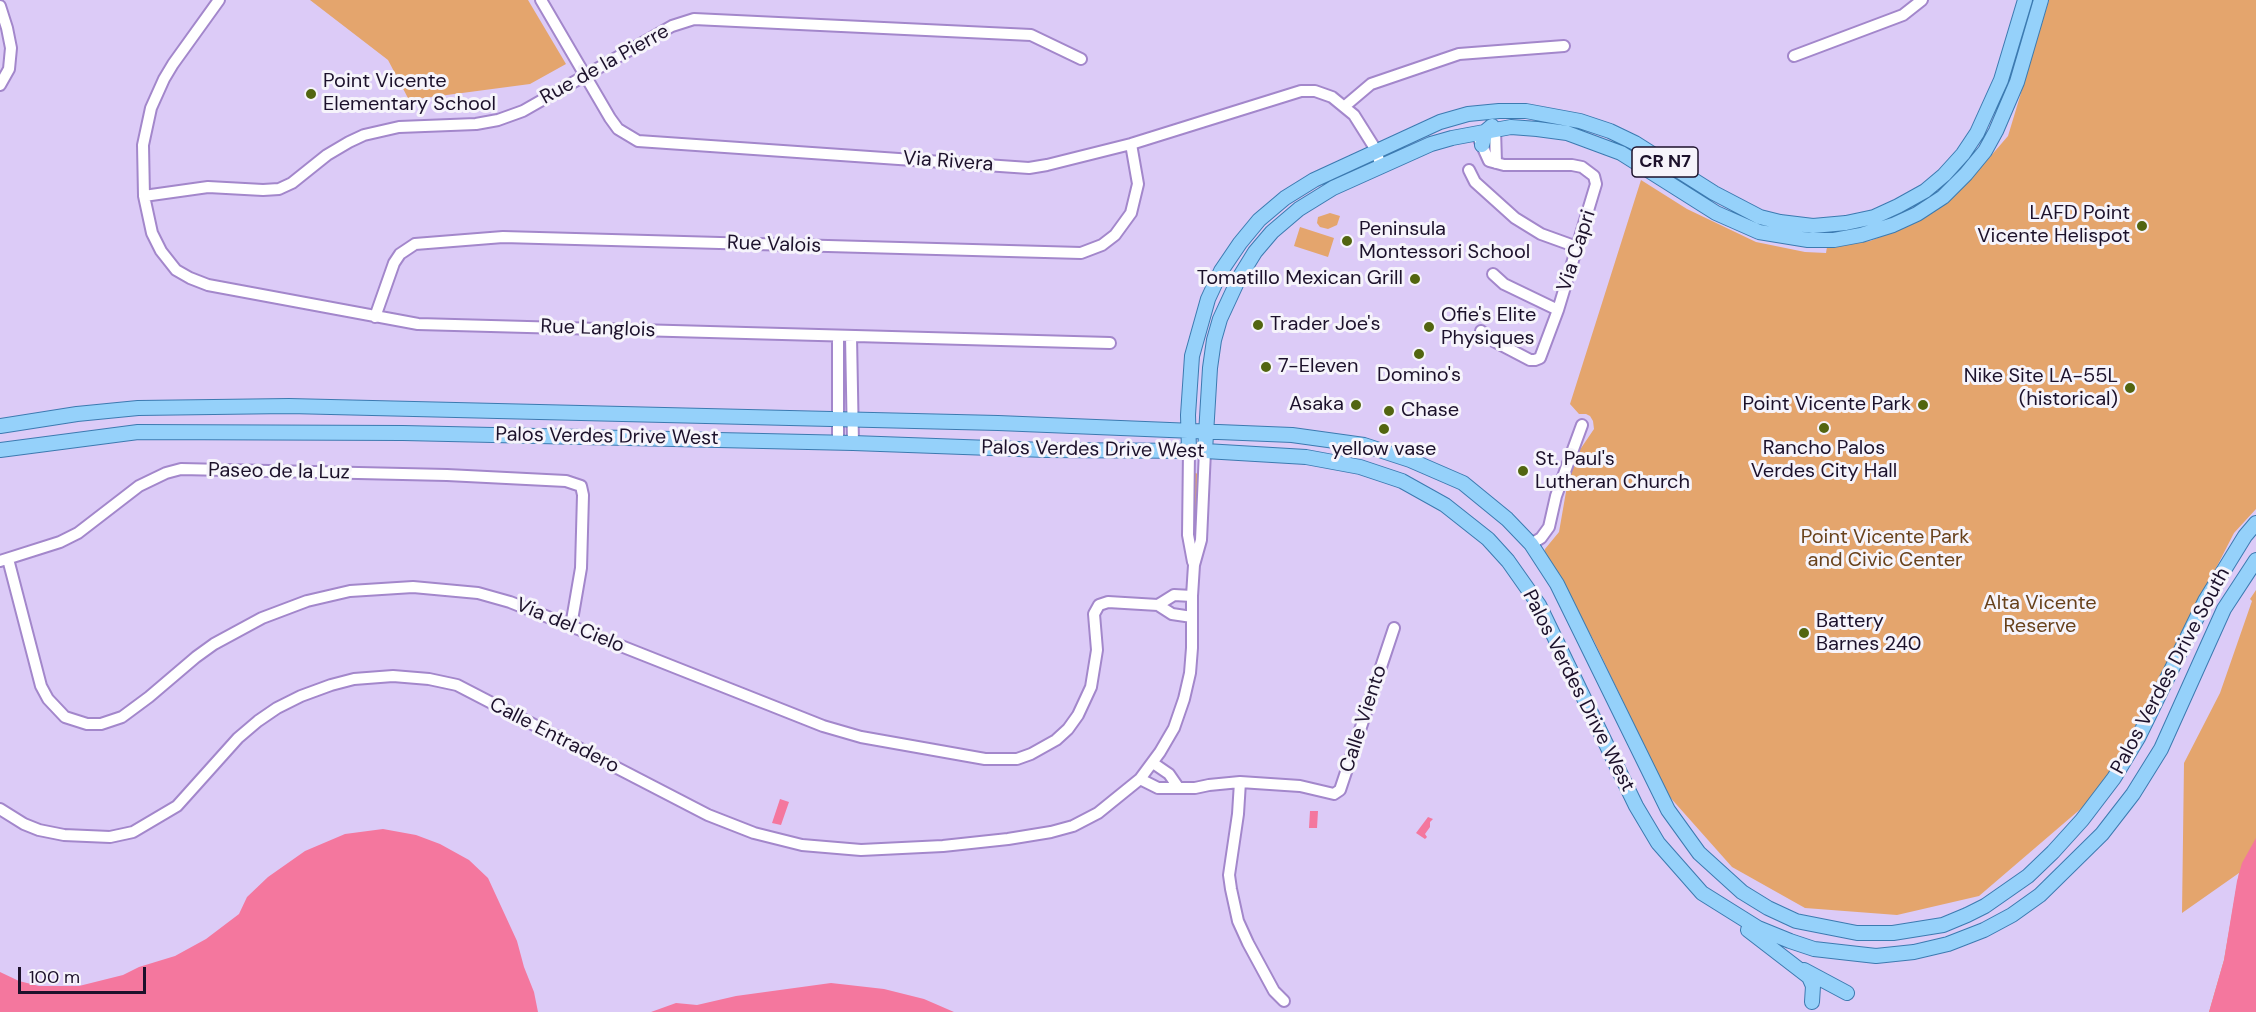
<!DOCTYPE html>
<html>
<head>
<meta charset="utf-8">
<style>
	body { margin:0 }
	#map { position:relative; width:2256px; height:1012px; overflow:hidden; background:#dccbf7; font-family:"DM Sans",sans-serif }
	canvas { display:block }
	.scale { position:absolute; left:18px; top:967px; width:128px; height:27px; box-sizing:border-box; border:3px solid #1c112b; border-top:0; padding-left:8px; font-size:18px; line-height:21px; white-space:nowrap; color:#1c112b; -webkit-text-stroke:4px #f6f4fb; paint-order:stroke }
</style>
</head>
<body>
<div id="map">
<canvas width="2256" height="1012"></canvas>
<div class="scale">100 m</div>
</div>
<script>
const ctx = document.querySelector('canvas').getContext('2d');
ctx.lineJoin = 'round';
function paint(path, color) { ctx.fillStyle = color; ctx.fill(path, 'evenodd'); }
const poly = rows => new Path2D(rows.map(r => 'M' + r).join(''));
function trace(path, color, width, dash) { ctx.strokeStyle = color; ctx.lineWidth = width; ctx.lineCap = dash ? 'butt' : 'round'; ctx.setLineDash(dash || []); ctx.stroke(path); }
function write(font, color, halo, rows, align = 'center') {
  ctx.font = font + ' "DM Sans",sans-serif'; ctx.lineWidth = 6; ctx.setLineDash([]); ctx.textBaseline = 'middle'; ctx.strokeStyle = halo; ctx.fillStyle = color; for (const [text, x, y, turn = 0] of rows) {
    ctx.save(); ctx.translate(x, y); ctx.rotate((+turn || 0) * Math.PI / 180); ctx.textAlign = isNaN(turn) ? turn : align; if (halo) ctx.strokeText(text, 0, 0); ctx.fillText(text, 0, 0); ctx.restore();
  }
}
const green = poly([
	[310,0,528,0,566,64,530,84,409,100,388,60],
	[2049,0,2256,0,2256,509,2234,533,2114,767,2084,806,1979,896,1897,915,1805,908,1732,867,1668,795,1594,641,1544,553,1545,549,1559,532,1567,486,1577,454,1594,429,1593,421,1590,416,1586,414,1579,414,1570,404,1641,180,1687,209,1756,242,1805,252,1826,253,1827,247,1870,241,1905,227,1939,207,1970,180,2008,136],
	[1330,213,1340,216,1337,225,1328,229,1320,227,1317,223,1318,217],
	[1300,227,1334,238,1328,257,1294,246],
	[1193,472,1198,474,1197,526,1195,549,1193,550],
	[2256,590,2256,1012,2209,1012,2224,960,2239,873,2182,913,2184,763,2220,693,2252,601,2250,599]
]);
const water = poly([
	[780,799,789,802,781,825,772,823],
	[1310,811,1318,811,1317,828,1309,828],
	[1428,817,1433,819,1430,822,1430,827,1425,834,1427,837,1425,839,1416,833],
	[383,829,416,835,440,844,469,860,488,878,517,941,524,967,534,992,538,1012,0,1012,0,972,19,981,39,986,79,986,123,975,139,967,175,956,206,939,239,914,247,897,268,877,305,851,345,834],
	[2256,838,2256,1012,2209,1012,2224,960,2237,881,2242,863],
	[831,983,884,989,924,999,954,1012,651,1012,676,1003,697,1005,736,996]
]);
const minor = poly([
	[219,0,173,64,164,79,151,108,143,145,144,196,152,233,161,251,176,270,190,278,208,285,418,324,1110,343],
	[541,0,610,118,618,129,638,141,1029,168,1047,165,1131,144,1301,91,1315,91,1332,97,1354,115,1376,150,1381,167],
	[0,6,7,28,11,48,9,69,0,85],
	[1794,56,1903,15,1922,0],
	[1345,106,1371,84,1459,54,1564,46],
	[1495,129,1496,163],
	[1479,139,1489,161,1504,165,1572,165,1582,167,1594,176,1596,184,1558,310,1540,358,1535,360,1530,360,1488,338,1481,331],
	[1469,170,1475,182,1515,218,1541,234,1577,247],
	[144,196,208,187,263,190,279,189,292,183,327,155,349,142,364,135,399,127,476,124,498,120,523,111,672,26,694,19,1031,35,1081,59],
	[1493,274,1504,284,1558,310],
	[375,317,394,263,400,254,415,244,503,237,1081,253,1102,245,1115,235,1131,213,1138,184,1131,144],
	[838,336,838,443],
	[851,336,853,443],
	[1189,451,1188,535,1193,562],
	[1531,544,1541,538,1549,527,1556,496,1582,425],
	[8,559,41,686,48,699,65,717,87,724,101,724,122,717,149,697,196,657,214,644,262,618,307,601,350,591,413,587,478,593,510,602,823,726,861,737,985,759,1017,759,1031,754,1056,740,1068,729,1078,715,1091,687,1097,650,1094,614,1099,605,1108,602,1158,605,1172,614,1192,617],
	[0,561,60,542,78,533,139,486,166,473,181,469,447,475,566,481,581,486,583,495,581,568,571,626],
	[1158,605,1174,595,1192,596],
	[1153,763,1169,774,1178,787],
	[1140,779,1158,788,1195,788,1209,785,1240,782,1300,786,1334,794,1340,790,1394,628],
	[1240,782,1238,814,1229,875,1231,889,1238,921,1248,943,1274,991,1284,1001],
	[0,809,24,824,39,830,64,835,110,837,133,832,177,806,238,738,258,721,277,708,301,696,331,685,354,679,393,676,429,679,457,685,708,815,754,833,802,845,861,850,943,846,1008,839,1051,832,1073,826,1098,813,1140,779,1160,752,1174,728,1184,699,1190,673,1192,648,1192,596,1194,565,1201,540,1205,451]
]);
const major = poly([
	[1482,145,1486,131,1492,126],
	[0,426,77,414,138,408,289,406,998,423,1292,435,1364,445,1410,460,1463,483,1507,519,1531,544,1557,584,1668,810,1699,853,1742,892,1768,908,1796,921,1857,933,1893,933,1943,925,1967,915,1985,906,2028,876,2053,852,2082,820,2114,778,2138,738,2205,601,2245,536,2256,523],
	[0,450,138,432,403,433,853,443,1046,450,1205,451,1306,457,1360,467,1402,481,1445,505,1488,539,1508,561,1539,605,1636,806,1658,843,1702,893,1758,928,1790,941,1814,949,1876,956,1914,952,1948,944,1984,930,2012,915,2040,895,2102,834,2133,794,2161,749,2224,609,2256,560],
	[1189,451,1188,415,1192,356,1208,299,1221,271,1240,243,1259,220,1285,198,1314,180,1440,122,1468,114,1499,111,1526,111,1580,121,1610,131,1635,143,1714,193,1760,217,1780,222,1813,226,1846,223,1874,217,1898,206,1925,191,1944,175,1963,154,1977,133,2001,80,2025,0],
	[1205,451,1210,368,1214,340,1220,319,1239,278,1255,252,1272,232,1299,209,1333,188,1431,144,1452,138,1511,127,1537,129,1567,133,1621,153,1716,213,1759,232,1808,240,1834,240,1861,235,1893,225,1917,214,1943,197,1966,174,1985,151,1996,131,2017,82,2041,0],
	[1748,930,1809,977,1813,986,1812,1002],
	[1804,970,1847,993]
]);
const markers = [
	[311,94,6,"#526510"],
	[2142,226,6,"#526510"],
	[1347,241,6,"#526510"],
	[1415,279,6,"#526510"],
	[1258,325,6,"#526510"],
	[1429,327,6,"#526510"],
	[1419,354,6,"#526510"],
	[1266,367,6,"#526510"],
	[2130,388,6,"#526510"],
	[1356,405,6,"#526510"],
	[1923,405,6,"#526510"],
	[1389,411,6,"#526510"],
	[1824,428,6,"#526510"],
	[1384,429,6,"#526510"],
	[1523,471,6,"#526510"],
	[1804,633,6,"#526510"]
];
const shields = [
	[1665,162,66]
];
const shieldNames = [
	["CR N7",1665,162]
];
const streetNames = [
	["Rue de la Pierre",605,65,-29],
	["Via Rivera",948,162,4],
	["Rue Valois",774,245,2],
	["Via Capri",1577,251,-72],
	["Rue Langlois",598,329,2],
	["Palos Verdes Drive West",607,437,1],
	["Palos Verdes Drive West",1093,450,1],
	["Paseo de la Luz",279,472,1],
	["Via del Cielo",570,626,22],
	["Palos Verdes Drive South",2171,671,-62],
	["Palos Verdes Drive West",1578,691,63],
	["Calle Viento",1364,719,-72],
	["Calle Entradero",554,736,27]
];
const poiNames = [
	["Point Vicente",323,82],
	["Elementary School",323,105],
	["LAFD Point",2130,214,"right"],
	["Vicente Helispot",2130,237,"right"],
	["Peninsula",1359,230],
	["Montessori School",1359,253],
	["Tomatillo Mexican Grill",1403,279,"right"],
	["Ofie's Elite",1441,316],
	["Physiques",1441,339],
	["Trader Joe's",1270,325],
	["7-Eleven",1278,367],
	["Domino's",1419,376,"center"],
	["Nike Site LA-55L",2118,377,"right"],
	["(historical)",2118,400,"right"],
	["Asaka",1344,405,"right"],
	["Point Vicente Park",1911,405,"right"],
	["Chase",1401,411],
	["Rancho Palos",1824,449,"center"],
	["Verdes City Hall",1824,472,"center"],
	["yellow vase",1384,450,"center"],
	["St. Paul's",1535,460],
	["Lutheran Church",1535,483],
	["Battery",1816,622],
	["Barnes 240",1816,645]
];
const parkNames = [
	["Point Vicente Park",1885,538],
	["and Civic Center",1885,561],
	["Alta Vicente",2040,604],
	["Reserve",2040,627]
];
paint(green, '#e4a56d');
paint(water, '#f4779e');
trace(minor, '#a387cb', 14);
trace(major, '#3c7ab0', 16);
trace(minor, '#fff', 10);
trace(major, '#95d1fa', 14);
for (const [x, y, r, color] of markers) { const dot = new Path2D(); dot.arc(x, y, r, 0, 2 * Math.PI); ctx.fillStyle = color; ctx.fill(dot); trace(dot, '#f6f4fb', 2); }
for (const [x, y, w] of shields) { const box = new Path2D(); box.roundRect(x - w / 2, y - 15, w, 30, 4.5); ctx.fillStyle = '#f6f4fb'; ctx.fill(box); trace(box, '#1c112b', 1.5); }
write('bold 18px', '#1c112b', null, shieldNames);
write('20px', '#1c112b', '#f6f4fb', streetNames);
write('20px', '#1c112b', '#f6f4fb', poiNames, 'left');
write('20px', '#68411b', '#f6f4fb', parkNames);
</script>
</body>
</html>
